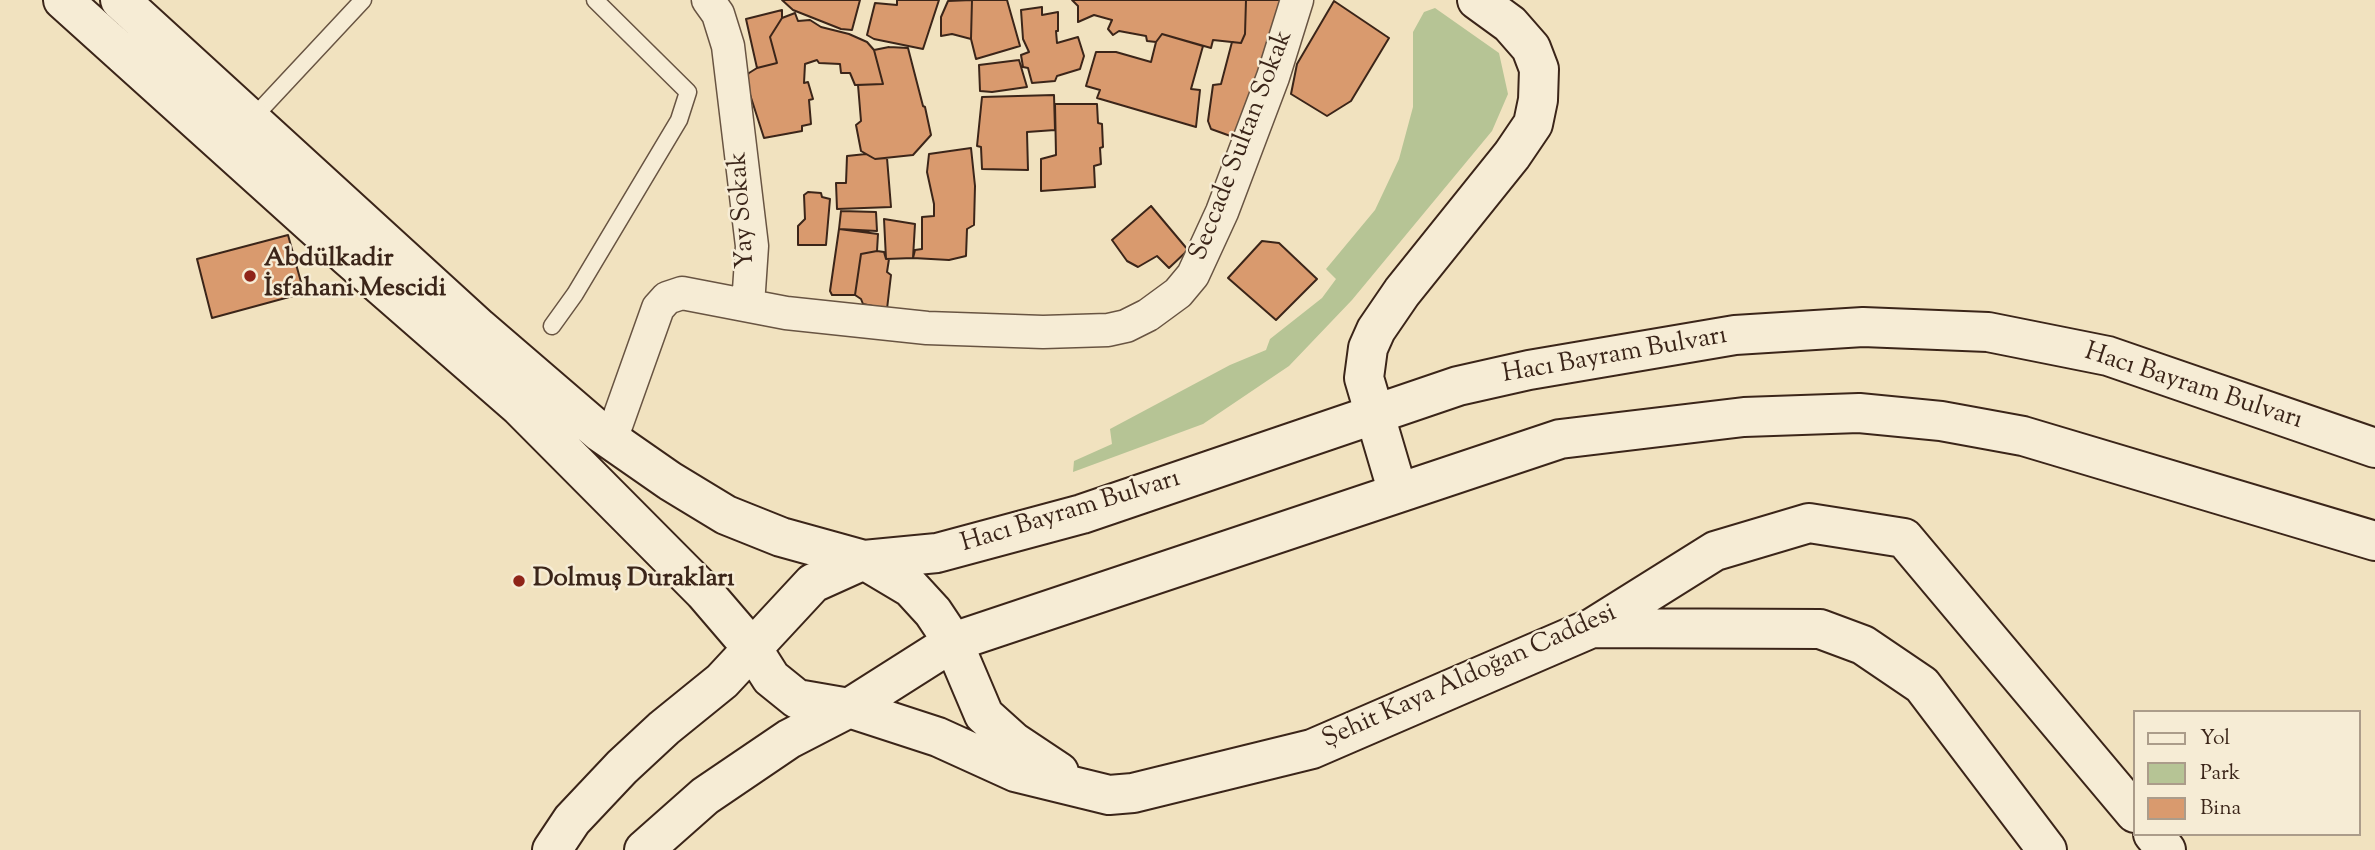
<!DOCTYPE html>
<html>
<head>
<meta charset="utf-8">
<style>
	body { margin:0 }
	#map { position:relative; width:2375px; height:850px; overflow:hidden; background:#f1e2bf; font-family:"Sorts Mill Goudy",serif }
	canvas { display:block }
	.legend { position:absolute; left:2133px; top:710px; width:228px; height:126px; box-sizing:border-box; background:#f6ecd5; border:2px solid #ab9c8a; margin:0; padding:9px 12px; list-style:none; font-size:21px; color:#3b2519 }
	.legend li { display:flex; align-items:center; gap:14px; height:35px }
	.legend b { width:35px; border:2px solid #ab9c8a }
</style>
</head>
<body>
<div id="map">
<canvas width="2375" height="850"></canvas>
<ul class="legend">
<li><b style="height:9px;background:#f6ecd5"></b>Yol</li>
<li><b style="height:19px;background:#b6c495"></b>Park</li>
<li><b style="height:19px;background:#d99a6e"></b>Bina</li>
</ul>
</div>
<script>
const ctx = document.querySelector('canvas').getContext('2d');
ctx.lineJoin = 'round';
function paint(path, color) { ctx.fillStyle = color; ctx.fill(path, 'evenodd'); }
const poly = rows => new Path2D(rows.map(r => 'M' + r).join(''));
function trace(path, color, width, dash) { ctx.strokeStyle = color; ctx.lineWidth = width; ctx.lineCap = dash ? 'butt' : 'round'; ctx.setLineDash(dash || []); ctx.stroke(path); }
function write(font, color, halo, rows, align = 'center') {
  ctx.font = font + ' "Sorts Mill Goudy",serif'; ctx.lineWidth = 5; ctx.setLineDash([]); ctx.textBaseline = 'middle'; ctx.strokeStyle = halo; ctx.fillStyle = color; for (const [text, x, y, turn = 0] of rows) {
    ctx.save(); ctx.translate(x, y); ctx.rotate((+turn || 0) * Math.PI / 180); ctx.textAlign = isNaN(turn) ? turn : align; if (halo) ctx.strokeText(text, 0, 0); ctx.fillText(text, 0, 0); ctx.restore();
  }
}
const green = poly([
	[1435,8,1499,53,1508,94,1492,131,1352,300,1289,366,1203,424,1073,472,1074,461,1112,444,1110,429,1230,365,1266,350,1270,339,1322,298,1336,279,1326,269,1375,210,1399,159,1413,107,1413,32,1424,12]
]);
const building = poly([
	[782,0,860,0,852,30,841,29,793,10,782,0],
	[897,0,939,0,923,49,874,39,867,35,875,3,897,5,897,0],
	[972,0,1007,0,1020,46,976,59,971,39,972,0],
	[972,0,971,39,952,34,941,36,941,17,948,1,972,0],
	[1072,0,1246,0,1245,34,1241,43,1213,40,1211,48,1162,34,1156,42,1147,41,1146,36,1119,31,1113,35,1108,29,1112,20,1094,15,1078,22,1078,6,1072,0],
	[1246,0,1286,0,1236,138,1211,129,1208,121,1213,85,1221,84,1232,42,1241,43,1245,34,1246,0],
	[1334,1,1389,38,1351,101,1327,116,1291,94,1297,64,1334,1],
	[1042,7,1042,15,1058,12,1058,31,1056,31,1057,43,1078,37,1084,56,1080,69,1057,76,1055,81,1032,83,1028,68,1023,67,1021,55,1029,52,1023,39,1021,10,1042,7],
	[782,10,782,18,770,37,777,63,757,68,746,19,782,10],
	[795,13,798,21,810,20,821,27,849,34,867,42,874,50,883,84,855,85,850,73,841,73,840,64,819,63,817,60,805,64,804,83,808,82,813,99,809,100,811,124,802,126,802,131,764,138,745,79,749,73,757,68,777,63,770,37,782,18,795,13],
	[1162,34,1203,46,1191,89,1200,90,1196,127,1097,98,1100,90,1086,86,1096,52,1116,52,1151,62,1156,42,1162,34],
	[889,47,908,48,923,106,925,107,931,135,913,155,875,159,861,151,856,125,861,121,858,85,883,84,874,50,889,47],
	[1019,60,1027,87,992,92,980,91,979,65,1019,60],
	[1054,95,1055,130,1027,132,1028,170,982,169,981,147,977,146,982,97,1054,95],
	[1055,104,1097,104,1098,123,1102,124,1103,147,1100,148,1101,164,1094,166,1095,187,1041,191,1041,159,1056,155,1055,104],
	[971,148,975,186,974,225,967,229,966,256,949,260,913,258,915,250,922,249,922,217,934,216,934,204,927,172,929,154,971,148],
	[866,154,875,159,887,158,891,207,837,209,836,183,846,183,847,156,866,154],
	[808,192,821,193,822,197,830,199,826,245,798,245,798,226,805,219,804,195,808,192],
	[1151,206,1188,250,1169,268,1157,256,1138,267,1127,261,1112,240,1151,206],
	[841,211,876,212,877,231,839,229,841,211],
	[884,219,915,224,913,258,886,259,884,219],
	[839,229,878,234,877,251,861,254,855,295,832,295,830,291,839,229],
	[288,235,304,293,212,318,197,259,288,235],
	[1262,241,1279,243,1317,279,1276,320,1228,278,1262,241],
	[877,251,884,252,886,259,889,259,887,272,891,275,887,309,863,304,861,299,855,295,861,254,877,251]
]);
const lane = poly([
	[250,121,363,0],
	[552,326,575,294,679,120,688,92,595,0]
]);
const street = poly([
	[708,0,718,14,728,46,752,246,748,305],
	[611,440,658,308,667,298,682,293,786,313,927,328,1043,332,1108,330,1126,326,1148,315,1178,293,1193,275,1222,212,1273,77,1297,0]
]);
const secondary = poly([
	[63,0,347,256,520,407,704,592,752,648,771,678,797,699,849,708,938,737,1015,772,1109,795,1133,793,1312,749,1592,628,1715,551,1809,523,1904,538,2135,813],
	[120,0,479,328,601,433,670,481,726,515,781,537,864,560,911,588,933,612,953,642,984,715,1014,742,1059,772],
	[1398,493,1364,378,1368,348,1376,330,1402,292,1512,155,1533,124,1538,100,1539,69,1531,48,1510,24,1477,0],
	[1592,628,1820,629,1863,645,1922,685,2047,850],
	[2153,834,2166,850],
	[552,850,572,820,622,767,664,728,722,681,813,583,864,560,937,553,1082,514,1458,386,1529,370,1735,335,1863,327,1988,332,2108,356,2375,448],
	[644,850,705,796,789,739,849,708,953,642,1560,439,1744,417,1859,413,1941,421,2023,436,2375,541]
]);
const markers = [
	[250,276,7,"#8f2418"],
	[519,581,7,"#8f2418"]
];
const streetNames = [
	["Seccade Sultan Sokak",1243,146,-69],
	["Yay Sokak",744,210,-94],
	["Hacı Bayram Bulvarı",1615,357,-10],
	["Hacı Bayram Bulvarı",2193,388,18],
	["Hacı Bayram Bulvarı",1071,513,-17],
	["Şehit Kaya Aldoğan Caddesi",1470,678,-24]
];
const poiNames = [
	["Abdülkadir",264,261],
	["İsfahani Mescidi",264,291],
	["Dolmuş Durakları",533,581]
];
paint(green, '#b6c495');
paint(building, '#d99a6e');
trace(building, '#3b2519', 2);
trace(lane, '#685442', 19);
trace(street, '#685442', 35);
trace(secondary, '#3b2519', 42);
trace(lane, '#f6ecd5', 16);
trace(street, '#f6ecd5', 32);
trace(secondary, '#f6ecd5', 38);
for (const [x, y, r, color] of markers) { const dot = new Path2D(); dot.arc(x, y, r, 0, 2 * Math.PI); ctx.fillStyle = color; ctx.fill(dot); trace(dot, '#f6ecd5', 2.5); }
write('26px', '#3b2519', '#f6ecd5', streetNames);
write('bold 26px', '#3b2519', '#f6ecd5', poiNames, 'left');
</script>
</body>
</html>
